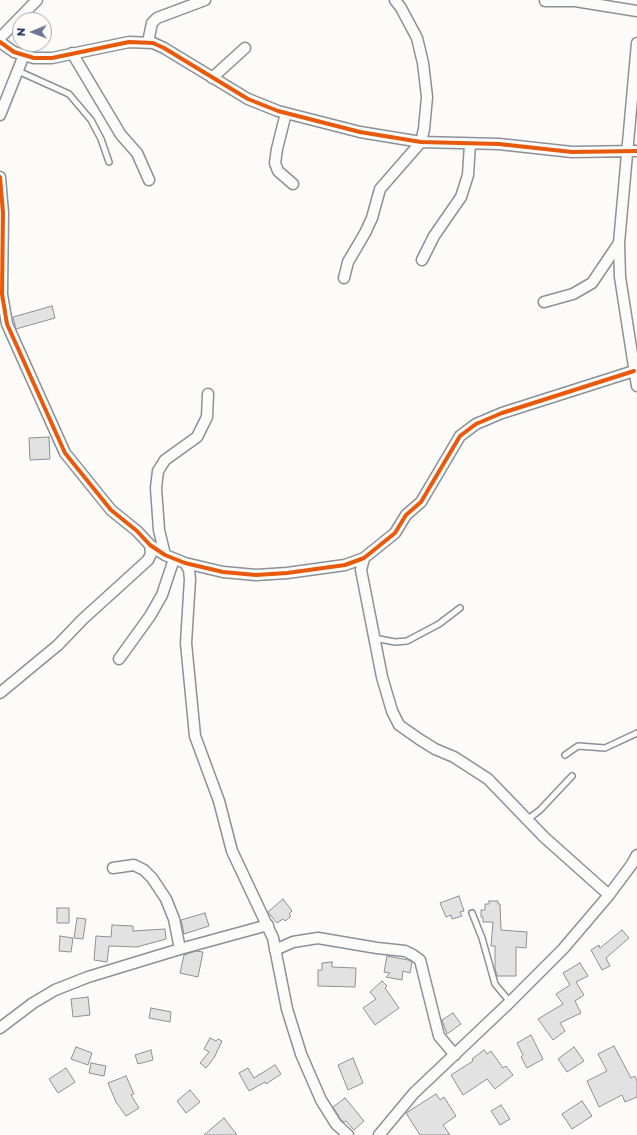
<!DOCTYPE html>
<html>
<head>
<meta charset="utf-8">
<style>
	body { margin:0 }
	#map { position:relative; width:637px; height:1135px; overflow:hidden; background:#fcfbf8; font-family:"Playpen Sans",sans-serif }
	canvas { display:block }
	.north { position:absolute; left:12px; top:12px; width:40px; height:40px; box-sizing:border-box; background:#fdfcf7; border:1px solid #a3aaba; border-radius:50%; rotate:269deg; font-size:11px; font-weight:700; line-height:16px; text-align:center; color:#1b2f5e }
	.north::after { content:''; display:block; margin:auto; width:14px; height:18px; background:#6a7694; clip-path:polygon(50% 0,100% 100%,50% 72%,0 100%) }
</style>
</head>
<body>
<div id="map">
<canvas width="637" height="1135"></canvas>
<div class="north">N</div>
</div>
<script>
const ctx = document.querySelector('canvas').getContext('2d');
ctx.lineJoin = 'round';
function paint(path, color) { ctx.fillStyle = color; ctx.fill(path, 'evenodd'); }
const poly = rows => new Path2D(rows.map(r => 'M' + r).join(''));
function trace(path, color, width, dash) { ctx.strokeStyle = color; ctx.lineWidth = width; ctx.lineCap = dash ? 'butt' : 'round'; ctx.setLineDash(dash || []); ctx.stroke(path); }
const building = poly([
	[52,306,55,318,16,329,13,317,52,306],
	[49,437,50,459,30,460,29,438,49,437],
	[459,896,464,911,460,912,462,916,452,919,451,915,446,917,440,903,459,896],
	[283,899,292,911,289,914,291,916,285,921,283,919,277,923,268,912,283,899],
	[489,901,498,901,498,904,500,904,501,930,527,932,526,948,516,947,516,976,497,976,495,968,495,946,491,946,493,922,483,922,483,917,481,917,481,910,485,910,485,904,489,904,489,901],
	[57,908,69,908,69,923,57,923,57,908],
	[205,913,209,926,184,934,181,920,205,913],
	[77,918,86,919,83,939,74,938,77,918],
	[112,925,133,926,133,931,165,929,166,939,137,947,109,946,107,962,94,960,96,936,111,937,112,925],
	[622,930,629,938,606,958,610,966,602,970,591,950,599,945,600,948,622,930],
	[60,936,73,938,71,952,59,951,60,936],
	[196,951,203,952,198,977,180,973,184,955,196,951],
	[387,956,408,960,412,962,410,973,403,971,402,980,386,977,390,973,384,972,387,956],
	[332,962,332,967,356,968,355,987,318,986,318,970,322,970,322,963,332,962],
	[580,963,588,976,576,982,584,995,575,1001,581,1013,560,1023,565,1031,553,1040,538,1019,563,1004,556,994,570,985,563,973,580,963],
	[382,981,387,986,385,988,399,1008,375,1025,363,1008,376,999,370,992,382,981],
	[88,997,90,1015,73,1017,71,999,88,997],
	[151,1008,171,1012,170,1022,149,1018,151,1008],
	[453,1013,461,1024,447,1034,442,1020,453,1013],
	[531,1035,543,1059,527,1068,521,1057,523,1055,517,1043,531,1035],
	[210,1038,216,1041,218,1039,222,1041,214,1058,206,1068,200,1063,209,1052,204,1049,210,1038],
	[614,1046,631,1078,635,1076,637,1081,637,1097,625,1102,622,1095,599,1107,587,1081,607,1071,598,1054,614,1046],
	[76,1047,92,1053,88,1065,71,1059,76,1047],
	[574,1047,584,1061,567,1072,558,1059,574,1047],
	[151,1050,153,1060,138,1064,135,1055,151,1050],
	[484,1050,487,1054,491,1051,503,1068,506,1066,513,1075,495,1089,487,1079,463,1095,451,1075,473,1061,472,1059,484,1050],
	[353,1058,363,1083,348,1090,338,1065,353,1058],
	[91,1063,106,1066,104,1076,89,1073,91,1063],
	[275,1065,281,1074,266,1084,265,1082,249,1091,239,1073,248,1068,254,1078,275,1065],
	[66,1068,75,1082,58,1093,49,1079,66,1068],
	[126,1076,134,1094,131,1095,139,1108,126,1116,116,1102,108,1083,126,1076],
	[190,1090,200,1102,186,1113,177,1101,190,1090],
	[436,1094,440,1100,444,1097,456,1116,443,1125,450,1135,420,1135,406,1113,436,1094],
	[345,1098,364,1121,354,1130,346,1121,344,1122,341,1120,333,1107,345,1098],
	[582,1101,592,1116,572,1129,562,1114,582,1101],
	[501,1105,510,1119,500,1125,491,1111,501,1105],
	[224,1118,237,1135,204,1135,224,1118]
]);
const service = poly([
	[18,71,69,94,91,120,101,139,109,162],
	[374,638,395,642,407,641,439,624,460,608],
	[565,755,578,746,605,748,637,733],
	[527,820,540,810,572,776],
	[472,913,482,938,495,984,510,1002]
]);
const minor = poly([
	[545,1,575,1,637,11],
	[0,38,37,0],
	[0,42,14,52,34,58,52,58,129,42,153,43,164,48,248,99,278,111,360,132,421,142,499,144,572,152,637,151],
	[148,42,152,23,157,18,205,0],
	[637,43,619,243,620,277,637,386],
	[72,53,121,135,137,153,149,180],
	[212,78,245,48],
	[286,113,277,149,275,163,278,171,293,184],
	[0,115,24,55],
	[0,177,3,213,2,294,7,324,65,453,111,510,137,531,150,545,165,555,185,563,223,572,256,575,287,573,345,565,364,558,395,533,406,515,421,502,460,436,476,424,502,413,634,371],
	[422,260,434,236,461,197,468,175,470,144],
	[344,278,348,262,365,233,372,218,380,189,421,142,424,129,427,97,423,63,417,38,401,8,395,0],
	[544,302,573,294,592,283,619,243],
	[165,555,159,530,156,488,158,471,165,460,197,437,207,417,208,394],
	[364,558,361,570,382,677,392,711,399,725,419,739,435,749,454,757,488,779,544,837,609,895],
	[185,563,189,570,190,579,186,643,195,736,219,801,232,851,273,938,287,1009,301,1054,321,1100,336,1124,348,1135],
	[119,659,150,616,162,595,174,559],
	[0,693,58,645,83,619,148,560,151,554,150,545],
	[113,868,134,865,144,870,152,878,166,899,174,919,180,949],
	[275,950,293,942,318,938,377,948,405,951,413,955,420,960,439,1036,455,1055],
	[0,1028,33,1003,55,990,88,977,180,949,268,925],
	[379,1135,414,1093,510,1002,563,949,609,895,632,864,637,855]
]);
const cycleway = poly([
	[0,42,14,52,34,58,52,58,129,42,153,43,164,48,248,99,278,111,360,132,421,142,499,144,572,152,637,151],
	[0,177,3,213,2,294,7,324,65,453,111,510,137,531,150,545,165,555,185,563,223,572,256,575,287,573,345,565,364,558,395,533,406,515,421,502,460,436,476,424,502,413,634,371]
]);
paint(building, '#e2e2e2');
trace(building, '#8c9097', 1);
trace(service, '#8c9097', 8);
trace(minor, '#8c9097', 13);
trace(service, '#fbfbf9', 5);
trace(minor, '#fbfbf9', 10);
trace(cycleway, '#e8590c', 4);
</script>
</body>
</html>
